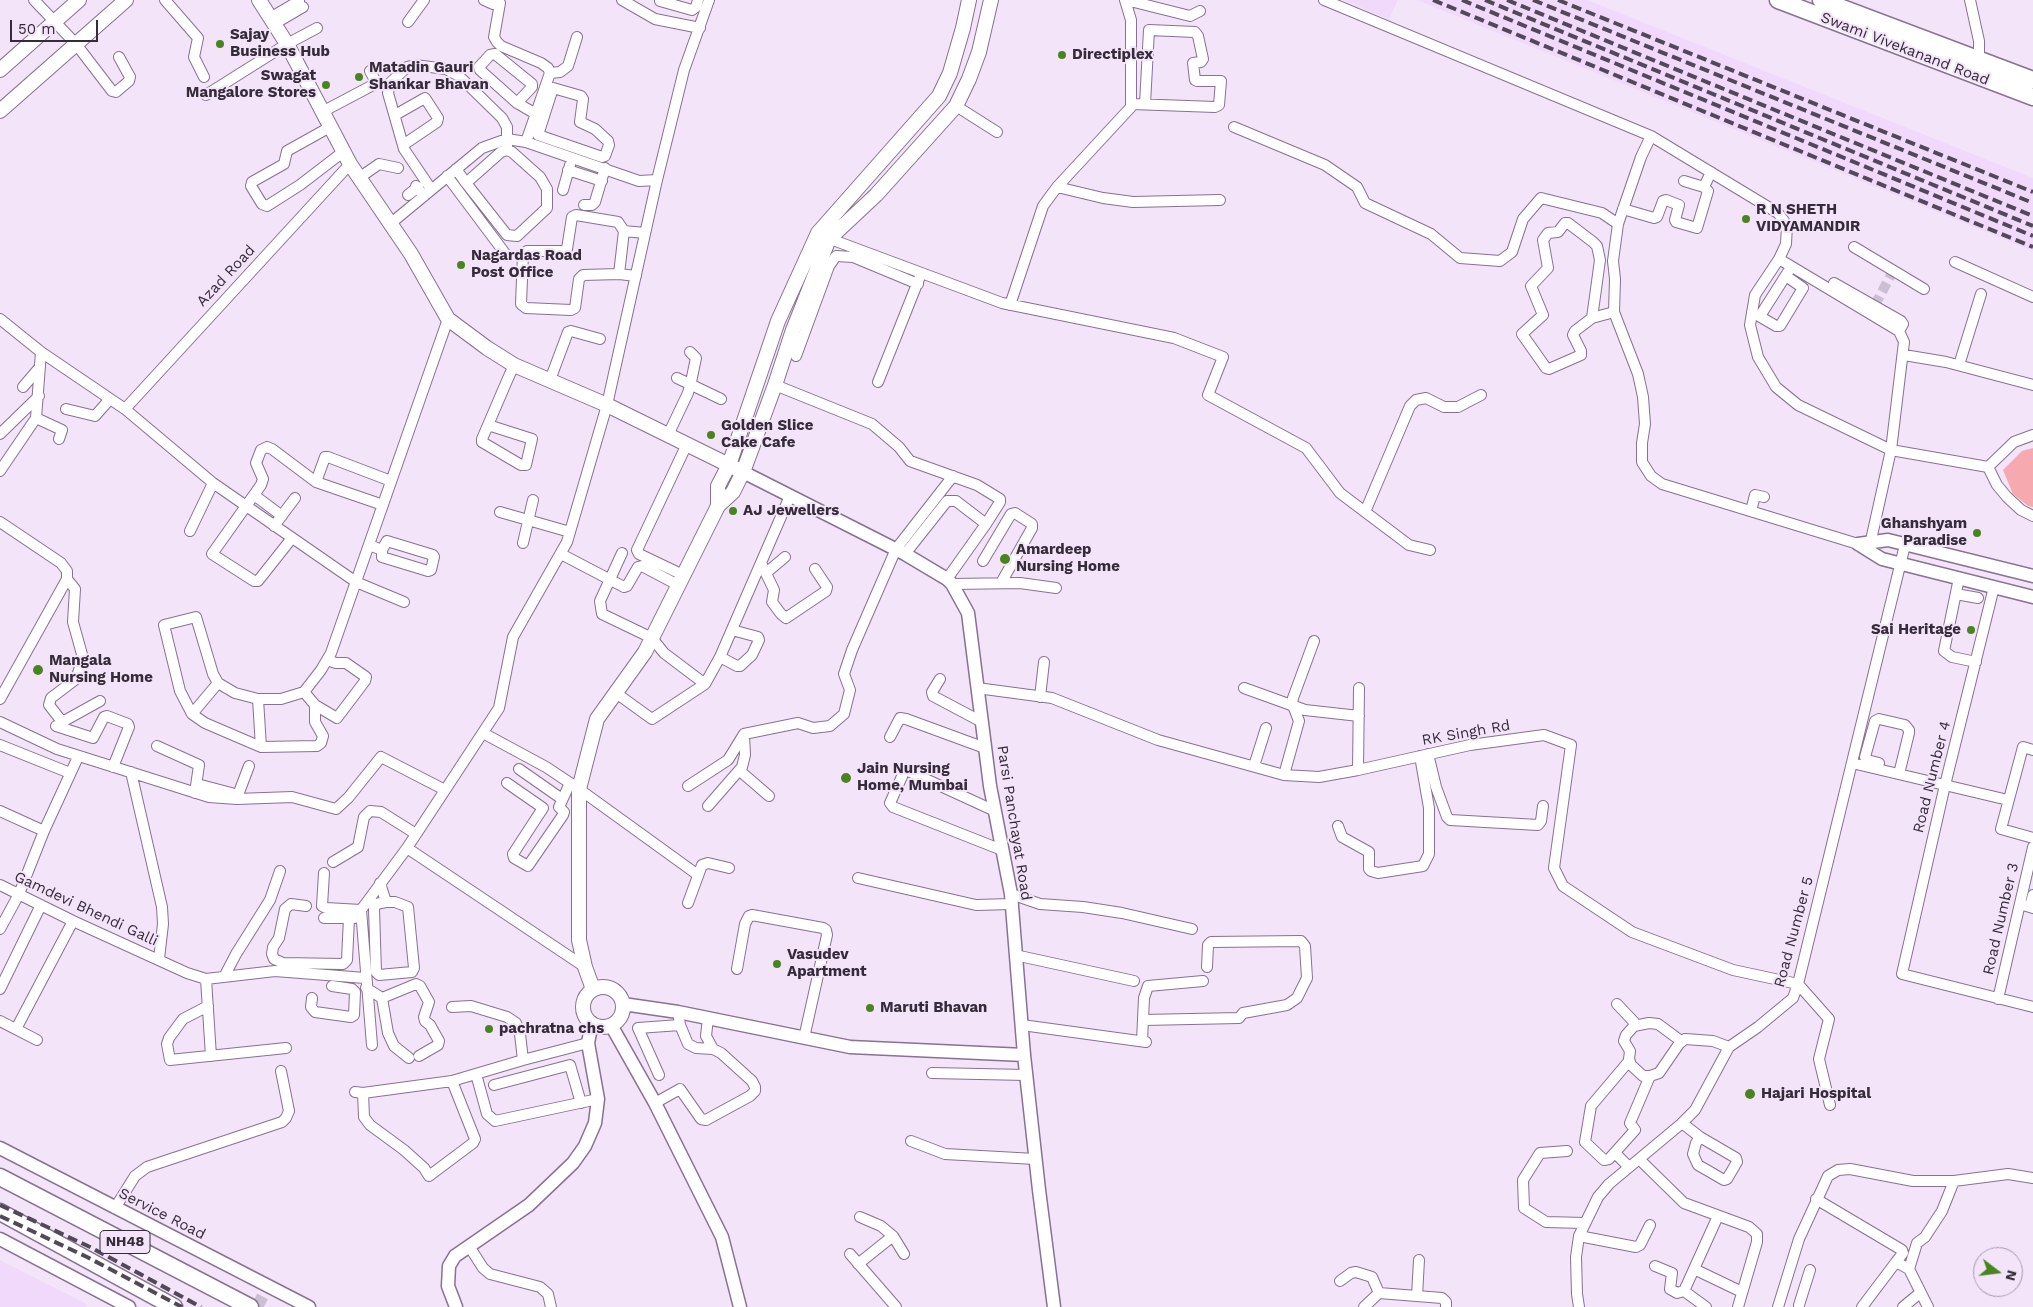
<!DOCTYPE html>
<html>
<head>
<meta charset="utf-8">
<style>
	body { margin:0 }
	#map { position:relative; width:2033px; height:1307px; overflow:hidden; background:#f3e4fa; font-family:"Work Sans",sans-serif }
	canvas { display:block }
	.north { position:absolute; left:1973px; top:1247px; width:50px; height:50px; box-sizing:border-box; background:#f3e4fa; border:1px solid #a79aad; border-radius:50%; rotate:105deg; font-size:14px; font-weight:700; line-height:20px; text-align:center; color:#352b39 }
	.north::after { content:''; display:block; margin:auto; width:18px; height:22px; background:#4a8420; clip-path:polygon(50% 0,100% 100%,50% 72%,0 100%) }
	.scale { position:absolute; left:10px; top:20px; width:88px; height:22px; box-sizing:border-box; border:2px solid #352b39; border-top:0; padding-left:6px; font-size:15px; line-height:18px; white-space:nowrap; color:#352b39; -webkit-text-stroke:4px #f3e4fa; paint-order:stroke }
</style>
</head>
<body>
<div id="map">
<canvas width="2033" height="1307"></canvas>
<div class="north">N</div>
<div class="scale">50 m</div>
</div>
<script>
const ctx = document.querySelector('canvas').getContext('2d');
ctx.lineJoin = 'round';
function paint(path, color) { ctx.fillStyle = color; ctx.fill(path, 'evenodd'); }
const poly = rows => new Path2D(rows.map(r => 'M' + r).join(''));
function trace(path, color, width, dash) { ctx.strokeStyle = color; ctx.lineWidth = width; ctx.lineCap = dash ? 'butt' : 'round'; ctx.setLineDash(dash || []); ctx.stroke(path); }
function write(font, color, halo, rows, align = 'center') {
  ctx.font = font + ' "Work Sans",sans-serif'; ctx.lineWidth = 4; ctx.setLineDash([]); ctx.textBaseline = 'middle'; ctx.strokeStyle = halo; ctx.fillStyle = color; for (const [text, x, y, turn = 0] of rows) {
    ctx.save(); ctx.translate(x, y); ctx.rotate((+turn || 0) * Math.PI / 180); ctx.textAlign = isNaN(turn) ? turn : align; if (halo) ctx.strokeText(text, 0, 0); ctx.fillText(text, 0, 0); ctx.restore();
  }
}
const built = poly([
	[1343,0,1398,0,1389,19],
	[1417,0,1587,0,2033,178,2033,251],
	[0,1260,87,1304,86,1307,0,1307]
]);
const green = poly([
	[2033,448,2033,507,2028,506,2013,494,2003,470,2022,451]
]);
const minorTunnel = poly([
	[1875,305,1892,273]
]);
const tertiaryTunnel = poly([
	[257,1307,268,1286]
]);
const minor = poly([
	[34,0,76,44,112,91,116,92,129,81,130,77,119,57],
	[165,0,198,38,194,57,204,77],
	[484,0,493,4,497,0],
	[622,0,655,19,700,28],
	[1126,0,1190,16,1200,11],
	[1324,0,1651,136,1778,213,1787,225,1786,244,1779,259,1755,295,1750,325,1758,357,1776,387,1798,405,1891,450,1988,467],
	[1970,0,1979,41,1979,60],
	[660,1,692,10,696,7,698,0],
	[500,3,494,37,497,42,501,46,541,63,548,68,550,73,526,142],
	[270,18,299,1],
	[408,22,424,0],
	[274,24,303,7],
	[550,73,560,72,568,66,577,37],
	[553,88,581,96,583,99,580,122,595,129,608,141,609,145,605,156,602,157,538,135,553,88],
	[206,95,287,44,317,28],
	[517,103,532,87,532,84,495,54,490,55,479,67,480,70,517,103,536,114],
	[1132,104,1215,107,1219,105,1221,81,1197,81,1195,80,1193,63,1201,62,1203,59,1198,36,1195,32,1149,30,1145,104],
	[956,106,997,132],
	[322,112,375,84,376,82,370,71],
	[395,115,425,98,438,118,437,122,403,145],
	[330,127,287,151,284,164,252,182,251,186,262,204,267,206,300,185,343,152],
	[1234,127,1325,165,1357,187,1365,203,1431,234,1460,258,1500,261,1512,252,1523,219,1541,198,1602,213,1618,224],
	[1651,136,1641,157,1618,224,1613,261,1615,279,1614,312,1638,374,1643,397,1645,424,1642,443,1642,462,1651,476,1662,484,1858,544],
	[456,169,466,183,507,235,517,236,547,208,547,189,540,177,512,152,507,150,501,152,466,183],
	[568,170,602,181],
	[447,176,507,256],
	[359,178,379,164,398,168],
	[1684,181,1704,187],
	[416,186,424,196],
	[1057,187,1103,198,1133,202,1220,200],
	[431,189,404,149,388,93,390,83,407,67,415,65,446,69,459,76,502,118,507,127,507,150],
	[563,190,570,165],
	[408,195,418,187],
	[584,205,592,205,595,202,605,168],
	[1623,209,1654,218,1657,217,1663,201,1666,200,1679,205,1675,220,1676,222,1697,228,1708,191,1704,187,1711,172],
	[1565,223,1568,223,1593,242,1597,246,1600,260,1592,318,1575,331,1573,335,1581,351,1581,355,1549,369,1546,368,1522,334,1543,315,1531,286,1548,268,1543,240,1548,233,1558,232,1565,223],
	[390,224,482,148,507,139,526,142,639,181,657,180,684,70,709,0],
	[825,237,1002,303,1174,338,1223,357,1208,395,1306,448,1340,493,1409,545,1430,550],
	[1854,247,1924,289],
	[1779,259,1899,331,1904,342,1891,450,1869,549],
	[1955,262,2033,297],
	[619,274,624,231],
	[636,276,619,274,583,275,579,279,575,308,571,310,526,308,521,304,523,254,527,251,563,251,567,249,572,217,576,215,618,222,624,231,645,233],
	[1834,283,1901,321,1903,324,1899,331],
	[1010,305,1043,206,1057,187,1131,107,1131,20,1125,0],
	[1752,312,1776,326,1780,326,1803,288,1786,276],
	[1760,316,1788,272],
	[1592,318,1614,312],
	[0,319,41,352,125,409,213,483,356,582,404,602],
	[1904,355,1946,362,2033,385],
	[796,356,829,266,836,256,853,257,918,284],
	[1959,365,1981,294],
	[677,378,721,399],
	[550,380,568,332,571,331,600,339],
	[878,382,919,279],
	[775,385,872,424,899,447,910,461,977,485,1000,499,1000,502,986,524],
	[23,387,40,367],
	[66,409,95,416,110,399],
	[125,409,350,164],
	[36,418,62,430,59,439],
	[488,425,532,439,526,465,521,465,482,442,482,439,506,383,514,365],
	[0,434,39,396],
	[668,435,688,393,691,382,696,358,690,352],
	[1988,467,1997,485,2007,497,2021,510,2033,516],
	[1988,467,2014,442,2033,435],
	[0,471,36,418,41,352],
	[316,482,325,457,328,457,391,481],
	[254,495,282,516],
	[1751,511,1755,495,1764,497],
	[500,512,570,532],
	[1365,512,1410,406,1416,400,1426,398,1444,407,1458,407,1481,395],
	[0,522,61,563,67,571,67,579,0,699],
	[274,526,295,498],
	[190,531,213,483],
	[292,538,258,581,254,581,212,554,261,485,263,479,256,463,261,450,267,447,272,449,316,482,383,505],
	[523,543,533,500],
	[369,545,382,550,382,557,428,571,431,570,434,557,433,555,387,541,382,550],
	[622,553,600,601,602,614,652,638,664,653,705,684,720,657,790,496],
	[561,554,624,587,627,586,638,567,642,566,678,585],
	[905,554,947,501,956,501,986,524,947,579],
	[983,561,1011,514,1015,513,1032,524,1032,528,1001,583],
	[761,563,774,590,772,602,781,614,786,618,826,591,827,587,815,569],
	[766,573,785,557],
	[683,575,639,554,637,550,687,444],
	[1959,578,1944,651,1952,657,1976,662],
	[67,579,75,589,73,622,83,658,76,679,51,698,49,705,60,719,64,721,100,701],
	[952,584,1020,583,1056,588],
	[1994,587,1945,785,1902,974,2033,1007],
	[1956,594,1978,598],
	[720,657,737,666,740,666,752,655,759,640,758,637,732,630],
	[940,679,932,692,933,696,982,722],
	[218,683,192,714,180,691,164,625,196,617,213,674,218,683,235,693,258,699,281,699,304,692,321,670,331,653,448,319],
	[977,688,1052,698,1158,740,1284,775,1319,777,1358,770,1470,745,1544,735,1571,745,1554,868,1563,886,1632,932,1733,970,1798,984,1829,1019,1819,1059,1830,1105],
	[1244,688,1305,710,1359,716],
	[616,693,652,719,705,684],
	[1040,697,1044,662],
	[315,705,337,718,365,681,366,677,346,663,336,663,327,660],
	[192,714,205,723,261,747,258,699],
	[0,722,57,749,209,797,237,799,292,797,336,809,348,798,381,757,445,790],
	[56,726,93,738,104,717,107,716,128,724,129,727,113,767],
	[483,733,546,767,579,789,698,875],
	[890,737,900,718,906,719,985,748],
	[0,745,70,773],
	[157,746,199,765,195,793],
	[261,747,317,746,321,743,323,736,315,722,315,705,304,692],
	[2033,750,2023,747,2001,829,2033,838],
	[1428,754,1436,787,1447,817,1450,820,1538,825,1541,821,1543,806],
	[1852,763,2008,800],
	[1879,763,1867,760,1865,757,1875,721,1879,719,1905,725,1909,730,1909,733,1899,774],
	[1254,766,1266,728],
	[519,769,562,799],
	[1358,770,1359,688],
	[740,771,769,796],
	[131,772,162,907,163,924,159,959],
	[1284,775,1299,721,1292,703,1293,698,1314,641],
	[507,783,543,808,513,854,514,858,528,866,563,815,564,812,559,807,570,783],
	[197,784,235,794],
	[688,786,728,760,744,734,798,723,813,728,830,726,844,714,850,690,844,674,852,650,896,549,953,476],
	[238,795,249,766],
	[708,806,742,767,745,755,744,735],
	[0,811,44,831,19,894,0,929],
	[995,811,908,771,904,772,890,803,893,807,1002,850],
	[1338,826,1342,837,1369,852,1369,869,1371,871,1378,873,1423,866,1429,854,1429,808,1420,756],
	[44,831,78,757],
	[333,862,358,847,364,817,370,811,381,812,416,834],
	[324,873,322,906,326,908,361,910],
	[858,878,976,905,1011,904],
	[380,883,386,902,376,904,374,909,376,972,379,975,412,972,414,968,408,907,395,902,386,902],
	[0,885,73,921,187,973,206,979,275,971,365,978],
	[1011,894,1040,904,1083,907,1122,913,1192,929],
	[688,903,702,865,708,863,729,868],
	[2020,904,2033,908],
	[306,906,291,904,285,909,279,938,273,947,272,954,274,959,283,963,343,964,347,960,349,918],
	[2030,907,2033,895],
	[324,918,355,918],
	[1015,955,1134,981],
	[585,967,407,848,499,708,513,637,567,542,607,405,657,180],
	[737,969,745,924,749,916,752,915,823,928,826,930,827,935,804,1038],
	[224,977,236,954,270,900,280,871],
	[206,979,211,1056],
	[366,988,382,998,388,1033,394,1046,409,1058],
	[0,989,41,905],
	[312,998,311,1007,315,1012,351,1017,354,1015,355,992,352,989,332,986],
	[382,998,416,984,420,986,429,1002,424,1017,425,1021,430,1025,439,1041,438,1045,419,1056],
	[1998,999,2033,847],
	[1617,1004,1634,1022,1634,1026,1626,1035,1624,1041,1630,1051,1629,1059,1631,1065,1643,1076,1650,1076,1659,1073,1679,1044,1685,1039,1713,1041,1729,1047],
	[208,1006,183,1019,169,1038,167,1044,170,1060,286,1048],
	[452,1007,471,1006,507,1017,516,1023,520,1034,523,1060],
	[708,1018,706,1036,713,1049],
	[1143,1020,1239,1018,1243,1013,1287,1005,1297,998,1307,978,1305,946,1301,941,1211,942,1208,945,1207,967],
	[0,1021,37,1040],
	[1022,1025,1146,1042],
	[1634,1026,1649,1023,1658,1024,1681,1041],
	[16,1029,73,921],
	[1142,1041,1144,998,1148,986,1203,981],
	[372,1045,361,910,407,848],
	[1629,1061,1591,1106,1585,1142,1604,1160,1609,1159,1635,1130,1630,1123,1650,1076],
	[932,1073,1026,1075],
	[476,1074,487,1114,495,1121,598,1099],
	[659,1075,638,1028,680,1025],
	[494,1085,570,1065,581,1103],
	[355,1092,363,1093,452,1081,523,1060,588,1043],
	[363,1093,364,1117,370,1125,404,1150,424,1168,429,1176,473,1143,475,1139,452,1081],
	[655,1103,680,1089,701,1119,706,1120,750,1096,755,1091,755,1087,752,1081,721,1053,713,1049,696,1048,688,1044,680,1025,678,1012],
	[1682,1123,1700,1137,1696,1143,1693,1154,1698,1165,1724,1180,1727,1179,1737,1162,1736,1158,1700,1137],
	[911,1141,945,1154,1035,1159],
	[1567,1151,1540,1153,1523,1180,1524,1208,1546,1222,1584,1223],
	[1615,1153,1629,1167],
	[1639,1159,1684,1203,1749,1227,1757,1234,1757,1242,1738,1307],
	[1816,1199,1902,1250,1903,1253,1896,1262],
	[115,1208,135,1176,147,1167,282,1122,286,1118,289,1111,281,1071],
	[860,1217,881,1226,893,1236,904,1254],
	[1579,1236,1636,1247,1640,1245,1650,1225],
	[469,1246,483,1268,490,1274,540,1287,548,1294,551,1307],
	[850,1254,896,1307],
	[858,1264,893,1236],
	[1655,1266,1672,1273,1670,1289,1677,1293,1684,1291,1718,1216],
	[1694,1269,1742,1292],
	[1340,1281,1351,1273,1356,1272,1372,1277,1379,1293,1442,1298,1446,1302,1446,1307],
	[1684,1291,1706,1307],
	[1417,1296,1419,1260],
	[1799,1305,1810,1270],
	[1364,1307,1379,1293],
	[1579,1307,1577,1294,1576,1257,1579,1236,1598,1197,1609,1184,1681,1124,1695,1110,1729,1047,1758,1027,1793,998,1798,984,1905,545],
	[1778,1307,1799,1239,1828,1176,1838,1170,1850,1169,1913,1181,1954,1181],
	[1862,1307,1896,1262,1909,1269],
	[1903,1307,1920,1293],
	[1928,1307,1909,1269,1917,1243,1925,1237,1942,1211,1954,1181,2008,1174,2033,1178]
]);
const tertiary = poly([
	[743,472,905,554,947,579,952,584,968,613,990,786,1011,894,1024,1055,1039,1190,1054,1307],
	[1858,544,1882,559,2033,597],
	[1858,544,1888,540,2033,576],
	[623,1004,678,1012,850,1047,1024,1055],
	[611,1025,655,1103,722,1237,740,1307],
	[0,1148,309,1307],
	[0,1239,129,1307],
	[456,1307,448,1286,449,1266,455,1256,529,1205,573,1163,585,1146,595,1123,598,1099,588,1043,592,1023]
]);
const secondary = poly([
	[259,0,287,44,350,164,411,254,448,319,487,348,514,365,607,405,743,472],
	[0,70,79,0],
	[0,111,126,0],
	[718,506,718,486,729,465,778,321,818,233,939,96,950,73,963,28,969,0],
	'583 1007a20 20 0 1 1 40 0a20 20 0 1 1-40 0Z',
	[593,989,585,967,579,940,579,789,597,719,645,652,718,506,733,492,743,472,775,385,793,330,829,239,876,195,956,106,969,79,979,52,991,0]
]);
const primary = poly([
	[1778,0,2033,97],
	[1821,0,2033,80]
]);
const trunk = poly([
	[0,1177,250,1307],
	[0,1212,174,1307]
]);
const rail = poly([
	[1433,0,2033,247],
	[1462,0,2033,236],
	[1485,0,2033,226],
	[1507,0,2033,216],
	[1533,0,2033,203],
	[1558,0,2033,192],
	[0,1205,90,1247,201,1307],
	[0,1216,87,1257,182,1307]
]);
const markers = [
	[220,44,5,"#4a8420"],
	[1062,55,5,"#4a8420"],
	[359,77,5,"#4a8420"],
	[326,85,5,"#4a8420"],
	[1746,219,5,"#4a8420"],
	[461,265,5,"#4a8420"],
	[711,435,5,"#4a8420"],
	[733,511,5,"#4a8420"],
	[1977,533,5,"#4a8420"],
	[1005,559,6,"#4a8420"],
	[1971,630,5,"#4a8420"],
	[38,670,6,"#4a8420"],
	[846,778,6,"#4a8420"],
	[777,964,5,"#4a8420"],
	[870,1008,5,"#4a8420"],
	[489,1029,5,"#4a8420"],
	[1750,1094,6,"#4a8420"]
];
const shields = [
	[125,1242,50]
];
const shieldNames = [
	["NH48",125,1242]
];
const poiNames = [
	["Sajay",230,35],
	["Business Hub",230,52],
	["Directiplex",1072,55],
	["Matadin Gauri",369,68],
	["Shankar Bhavan",369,85],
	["Swagat",316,76,"right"],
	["Mangalore Stores",316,93,"right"],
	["R N SHETH",1756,210],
	["VIDYAMANDIR",1756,227],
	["Nagardas Road",471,256],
	["Post Office",471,273],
	["Golden Slice",721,426],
	["Cake Cafe",721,443],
	["AJ Jewellers",743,511],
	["Ghanshyam",1967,524,"right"],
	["Paradise",1967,541,"right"],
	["Amardeep",1016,550],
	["Nursing Home",1016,567],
	["Sai Heritage",1961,630,"right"],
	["Mangala",49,661],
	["Nursing Home",49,678],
	["Jain Nursing",857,769],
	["Home, Mumbai",857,786],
	["Vasudev",787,955],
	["Apartment",787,972],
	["Maruti Bhavan",880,1008],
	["pachratna chs",499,1029],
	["Hajari Hospital",1761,1094]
];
const streetNames = [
	["Swami Vivekanand Road",1905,49,21],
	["Azad Road",226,276,-47],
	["RK Singh Rd",1466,733,-10],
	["Road Number 4",1932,777,-76],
	["Parsi Panchayat Road",1014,823,81],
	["Gamdevi Bhendi Galli",86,909,25],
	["Road Number 3",2001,919,-77],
	["Road Number 5",1794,932,-75],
	["Service Road",162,1214,27]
];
paint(built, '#f1d9fc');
paint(green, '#f6aaaf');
trace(minorTunnel, '#cdbfd3', 10, [10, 5]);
trace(tertiaryTunnel, '#cdbfd3', 12, [12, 6]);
trace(minor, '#887192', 12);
trace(tertiary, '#887192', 15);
trace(secondary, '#887192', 16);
trace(primary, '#887192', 19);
trace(trunk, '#887192', 19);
trace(minor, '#fff', 10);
trace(tertiary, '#fff', 12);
trace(secondary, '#fff', 14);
trace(primary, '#fff', 16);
trace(trunk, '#fff', 16);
trace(rail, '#534858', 4, [10, 5]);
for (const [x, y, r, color] of markers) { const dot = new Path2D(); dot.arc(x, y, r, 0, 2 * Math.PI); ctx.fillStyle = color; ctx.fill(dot); trace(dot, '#f3e4fa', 2); }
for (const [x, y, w] of shields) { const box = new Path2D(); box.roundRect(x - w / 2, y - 11.5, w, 23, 4); ctx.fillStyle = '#f3e4fa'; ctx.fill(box); trace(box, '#352b39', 1); }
write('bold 14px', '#352b39', null, shieldNames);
write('bold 15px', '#352b39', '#f3e4fa', poiNames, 'left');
write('15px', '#352b39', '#f3e4fa', streetNames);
</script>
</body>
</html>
